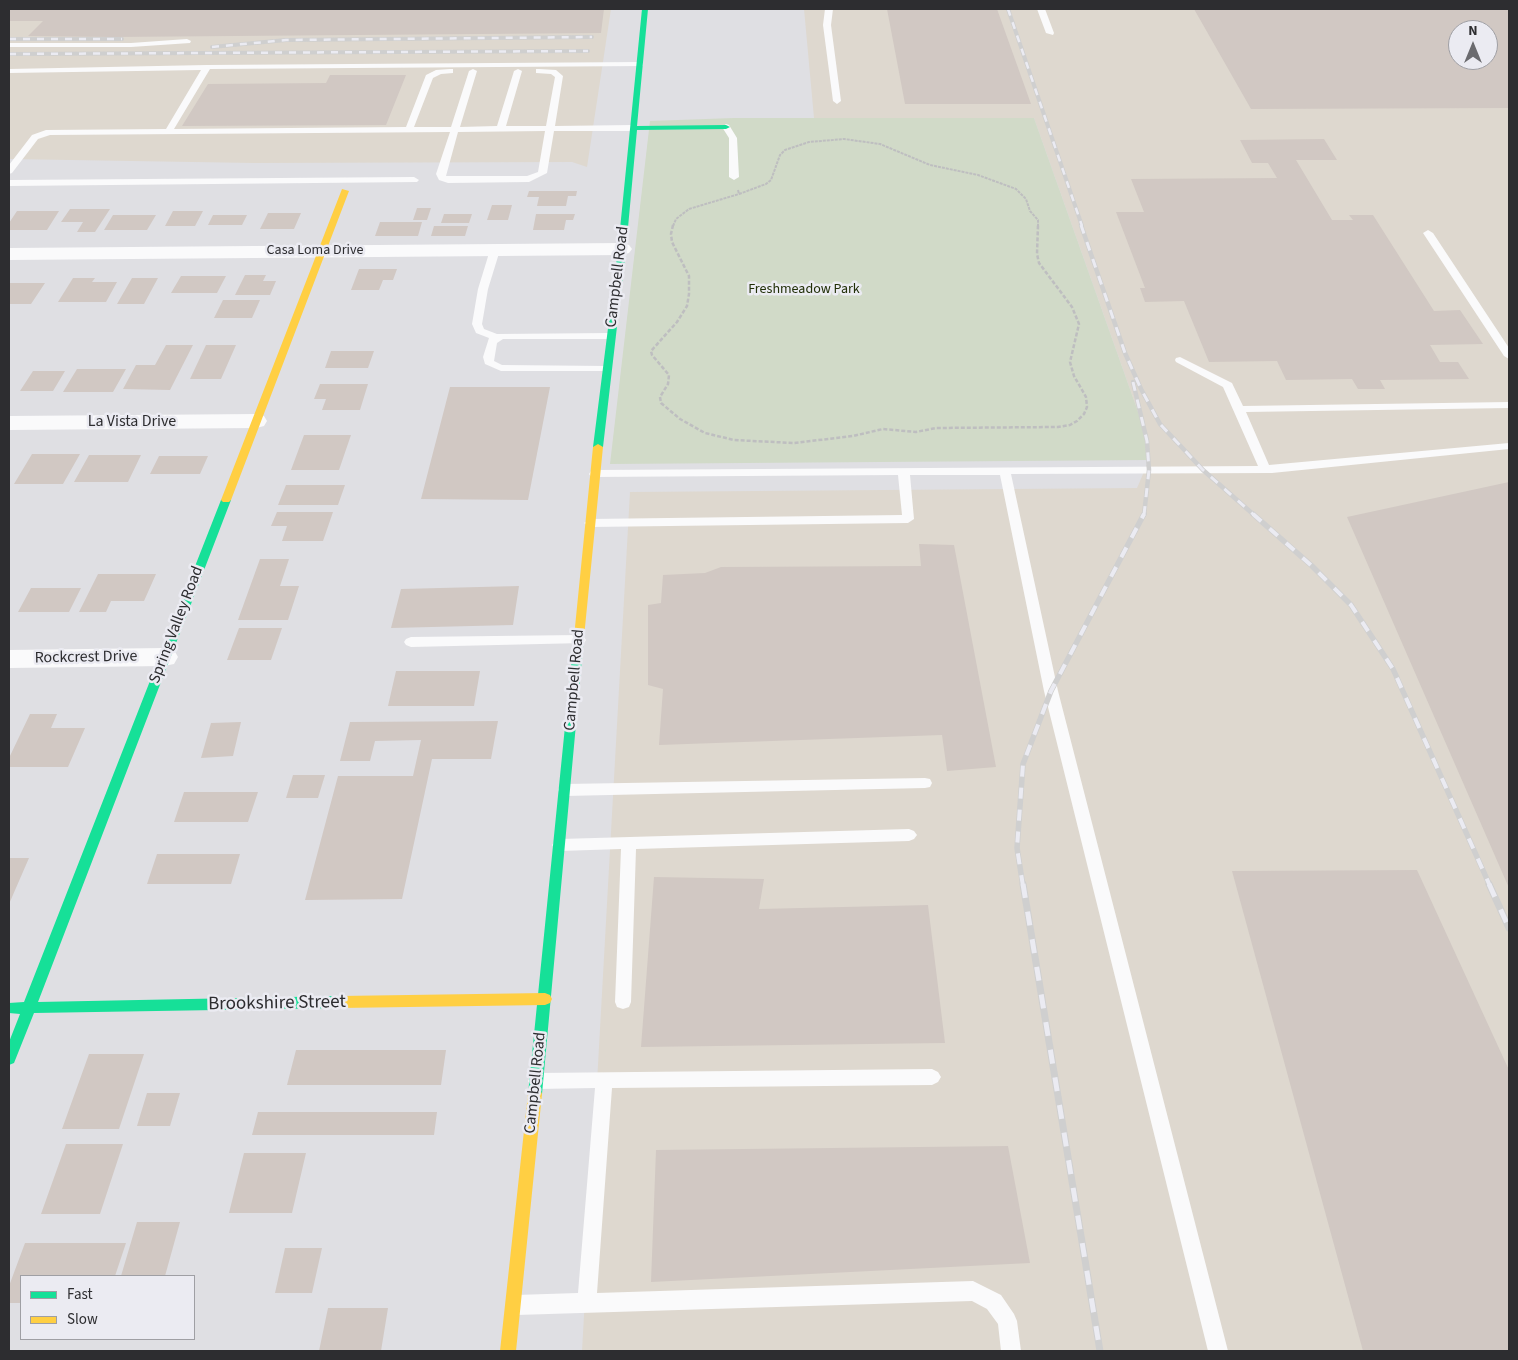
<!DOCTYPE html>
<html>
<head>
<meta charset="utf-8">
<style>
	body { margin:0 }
	#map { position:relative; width:1518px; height:1360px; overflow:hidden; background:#dfdfe3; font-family:"Source Sans 3",sans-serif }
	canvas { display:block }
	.frame { position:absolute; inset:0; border:10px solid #2d2d30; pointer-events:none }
	.legend { position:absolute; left:20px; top:1275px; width:175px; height:65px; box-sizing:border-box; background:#ebebf2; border:1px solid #9f9fa4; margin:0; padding:6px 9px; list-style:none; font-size:15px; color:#2d2d30 }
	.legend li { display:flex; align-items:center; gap:10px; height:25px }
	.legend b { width:25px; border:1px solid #9f9fa4 }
	.north { position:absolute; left:1448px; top:20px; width:50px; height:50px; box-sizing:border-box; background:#ebebf2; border:1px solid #9f9fa4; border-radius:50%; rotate:0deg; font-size:14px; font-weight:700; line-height:20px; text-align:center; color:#2d2d30 }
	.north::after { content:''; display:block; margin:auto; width:18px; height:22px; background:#6b6b6f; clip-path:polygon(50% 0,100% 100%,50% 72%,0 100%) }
</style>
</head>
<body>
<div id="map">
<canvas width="1518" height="1360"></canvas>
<div class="frame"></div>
<ul class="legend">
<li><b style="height:6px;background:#16e098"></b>Fast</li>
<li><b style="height:6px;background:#ffcf43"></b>Slow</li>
</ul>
<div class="north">N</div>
</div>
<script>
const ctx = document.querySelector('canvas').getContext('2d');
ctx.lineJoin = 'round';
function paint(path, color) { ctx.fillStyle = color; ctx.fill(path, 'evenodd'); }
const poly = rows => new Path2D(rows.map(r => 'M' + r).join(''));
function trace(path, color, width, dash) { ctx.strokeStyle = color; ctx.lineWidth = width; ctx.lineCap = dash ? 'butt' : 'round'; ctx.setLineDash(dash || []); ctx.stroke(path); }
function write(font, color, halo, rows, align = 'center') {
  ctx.font = font + ' "Source Sans 3",sans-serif'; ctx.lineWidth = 5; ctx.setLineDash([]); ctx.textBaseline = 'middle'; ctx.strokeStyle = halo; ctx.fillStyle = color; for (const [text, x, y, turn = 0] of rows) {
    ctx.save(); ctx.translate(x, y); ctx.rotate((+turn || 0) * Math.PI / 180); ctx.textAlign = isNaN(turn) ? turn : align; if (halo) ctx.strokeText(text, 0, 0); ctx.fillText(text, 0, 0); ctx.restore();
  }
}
const industrial = poly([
	[9,9,611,9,587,167,572,162,254,163,9,159],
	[804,9,1509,9,1509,1351,582,1351,630,492,1137,488,1149,460,1142,423,1034,118,814,118],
	[1458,30,1488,30,1488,60,1458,60]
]);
const green = poly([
	[734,118,1034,118,1142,423,1149,460,610,464,650,121]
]);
const building = poly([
	[9,9,604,9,601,33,113,37,28,36,43,21,9,21],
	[887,9,997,9,1031,104,905,104],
	[1194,9,1509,9,1509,108,1251,109],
	[1458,30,1488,30,1488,60,1458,60],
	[330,75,406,75,386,125,182,126,208,84,326,83],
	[1324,139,1337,160,1296,160,1332,220,1353,220,1349,215,1373,215,1434,311,1460,310,1483,344,1430,345,1440,362,1458,362,1469,379,1380,380,1385,389,1358,389,1352,379,1286,380,1277,361,1209,362,1184,301,1145,302,1140,288,1145,288,1116,212,1144,212,1131,179,1277,178,1268,163,1252,163,1240,140],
	[529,191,577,191,576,196,568,196,566,206,537,206,539,197,527,197],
	[492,205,512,205,508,220,487,220],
	[417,208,431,208,427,220,413,220],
	[70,209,110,209,95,232,77,232,83,222,61,222],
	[17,211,59,211,47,230,9,230,9,223],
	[173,211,203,211,195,226,165,226],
	[268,213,301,213,294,229,260,229],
	[444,214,472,214,469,223,441,223],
	[536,214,575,214,573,220,566,220,564,230,533,230],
	[113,215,156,215,147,230,104,230],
	[213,215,247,215,242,225,208,225],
	[380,222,422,222,418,236,375,236],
	[434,226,468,226,465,236,431,236],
	[359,269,397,269,393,280,383,280,379,290,351,290],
	[245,275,266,275,263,281,276,281,270,295,235,295],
	[181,276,226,276,217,293,171,293],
	[73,278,95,278,92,282,117,282,106,302,58,302],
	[132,278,158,278,144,304,117,304],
	[9,283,45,283,31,304,9,304],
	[223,300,260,300,252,318,214,318],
	[166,345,193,345,170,390,123,389,136,365,155,365],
	[206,345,236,345,221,379,190,379],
	[331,351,374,351,368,368,325,368],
	[77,369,126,369,113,392,63,392],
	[33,371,65,371,53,391,20,391],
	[320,384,368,384,360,410,322,410,326,399,314,399],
	[450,387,550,387,528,500,421,499],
	[304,435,351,435,339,470,291,470],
	[32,454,80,454,63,484,14,484],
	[89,455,141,455,128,482,74,482],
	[159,456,208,456,200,474,150,474],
	[1509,482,1509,888,1347,517],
	[286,485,345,485,338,505,278,505],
	[277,512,333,512,323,541,282,541,287,526,271,526],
	[919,544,954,545,996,767,947,771,942,735,659,745,663,689,648,685,648,605,661,603,663,575,705,573,721,567,921,566],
	[260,559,289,559,280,586,299,586,288,620,238,620],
	[98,574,156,574,144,601,111,601,106,612,79,612],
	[519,586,513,625,391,628,401,589],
	[31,588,81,588,69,612,18,612],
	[239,628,282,628,271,660,227,660],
	[396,671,480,671,474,706,388,706],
	[30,714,57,714,51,728,85,728,68,767,9,767,9,758],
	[498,721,491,759,432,759,402,899,305,900,338,776,413,776,421,740,375,741,370,761,340,761,350,722],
	[241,722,233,756,201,758,211,723],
	[293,775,325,775,318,798,286,798],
	[184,792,258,792,248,822,174,822],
	[157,854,240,854,231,884,147,884],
	[9,858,29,858,9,904],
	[1417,870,1509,1070,1509,1351,1363,1351,1232,871],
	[654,877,764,879,759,909,928,905,945,1043,641,1047],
	[296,1050,446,1050,441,1085,287,1085],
	[89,1054,144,1054,119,1129,62,1129],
	[147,1093,180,1093,170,1126,137,1126],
	[258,1112,437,1112,434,1135,252,1135],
	[66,1144,123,1144,100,1214,41,1214],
	[1008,1146,1030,1263,651,1282,656,1150],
	[244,1153,306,1153,292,1213,229,1213],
	[137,1222,180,1222,165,1276,121,1276],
	[25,1243,126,1243,115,1276,21,1276,21,1303,9,1303,9,1286],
	[285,1248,322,1248,312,1293,275,1293],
	[328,1308,388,1308,381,1351,319,1351]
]);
const pathFar1 = poly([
	[738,190,739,194],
	[739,194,766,184,771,180,780,155,785,150,809,142,844,139,880,144,930,165,978,175,1016,189,1026,199,1030,211,1038,220,1038,226],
	[673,226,676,219,689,209,739,194]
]);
const path = poly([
	[673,225,671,234,672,242,689,276,689,294,687,306,677,322,651,351,652,355,669,375,668,384,660,397,661,403,680,419,705,433,734,440,794,443,853,436,883,429,916,432,936,428,1058,427,1070,425,1077,421,1084,414,1087,407,1086,397,1074,376,1070,362,1079,324,1072,307,1039,263,1037,254,1038,225]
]);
const lane = poly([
	[825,9,833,9,831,25,841,101,837,104,833,101,823,25,825,9],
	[1037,9,1045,9,1054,33,1053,35,1046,33,1037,9],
	[187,39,191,41,190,43,131,47,9,47,9,43,131,43,187,39],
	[640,62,643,62,643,66,210,69,174,129,406,127,426,75,436,70,450,69,453,69,453,73,441,74,433,78,414,127,451,127,469,71,473,69,477,71,460,127,497,126,514,71,518,69,522,71,506,126,546,126,555,77,551,74,536,73,536,69,539,69,556,70,563,76,555,126,633,125,637,128,633,131,554,131,547,173,529,182,448,183,439,180,436,174,450,132,50,135,38,139,12,173,9,174,9,165,32,135,46,130,166,129,201,70,9,73,9,69,207,65,640,62],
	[545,131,538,172,527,176,446,176,458,132,545,131],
	[726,124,729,125,737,138,739,177,734,180,729,177,729,138,722,127,726,124],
	[414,177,419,180,417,182,9,186,9,180,414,177],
	[1428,230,1433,233,1509,348,1509,359,1504,356,1423,233,1428,230],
	[495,247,500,250,488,289,482,324,484,329,497,334,611,333,616,336,611,339,503,339,497,343,494,361,502,365,607,366,611,367,612,369,611,371,501,371,485,364,483,357,489,338,476,333,472,324,478,289,490,250,495,247],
	[1180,357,1232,383,1243,406,1509,402,1509,408,1246,412,1269,465,1509,443,1509,449,1272,473,1011,474,1058,691,1228,1351,1208,1351,1044,691,1000,475,910,475,914,519,908,523,590,527,584,523,590,519,902,515,898,475,591,477,589,474,591,471,595,470,1258,466,1223,387,1176,362,1175,360,1176,358,1180,357],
	[579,635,584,637,586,640,584,643,411,647,406,645,404,642,406,639,411,637,579,635],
	[925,778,930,779,932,783,930,787,925,788,565,796,560,794,558,790,560,786,565,784,925,778],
	[909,829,914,831,917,835,914,839,909,841,636,849,631,1002,629,1007,623,1009,617,1007,615,1002,621,849,560,851,555,849,552,845,555,841,560,839,909,829],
	[932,1069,938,1072,941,1077,938,1082,932,1085,612,1088,597,1293,973,1281,1001,1295,1014,1314,1017,1321,1021,1351,1001,1351,998,1324,987,1309,972,1301,516,1315,509,1312,506,1305,509,1298,516,1295,578,1293,595,1088,537,1089,531,1086,528,1081,531,1076,537,1073,932,1069]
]);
const street = poly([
	[622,243,629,245,632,249,629,253,622,255,9,260,9,248,622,243],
	[256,414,264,416,267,421,264,426,256,428,9,430,9,416,256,414],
	[164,648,174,650,178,657,174,664,164,666,9,668,9,650,164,648]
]);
const fast = poly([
	[642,9,648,9,637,126,726,125,730,127,726,129,637,130,626,249,603,447,598,450,593,447,618,249,642,9],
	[226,497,231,500,38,1002,340,996,345,998,347,1002,345,1006,340,1008,34,1013,14,1063,9,1065,9,1042,20,1014,9,1013,9,1003,24,1002,221,500,226,497],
	[579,633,584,637,542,1094,540,1099,535,1100,530,1099,528,1094,574,637,579,633]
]);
const slow = poly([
	[342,189,349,191,231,500,229,502,223,502,221,500,342,189],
	[598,444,603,447,584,637,579,641,574,637,593,447,598,444],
	[545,993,550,995,552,999,550,1003,545,1005,340,1008,335,1006,333,1002,335,998,340,996,545,993],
	[535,1088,540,1089,542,1094,516,1351,500,1351,528,1094,530,1089,535,1088]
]);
const railFar3 = poly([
	[1008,9,1082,226],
	[9,39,122,39],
	[212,47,286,40,592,37],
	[9,54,588,51]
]);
const railFar2 = poly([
	[1081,225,1125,353,1141,389,1160,424,1203,470,1254,515],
	[1133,382,1147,441,1149,470,1144,515]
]);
const railFar1 = poly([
	[1253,514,1312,566,1351,605,1393,669,1490,886],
	[1023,886,1017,848,1023,764,1051,691,1144,514]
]);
const rail = poly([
	[1023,884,1100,1351],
	[1489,884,1509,928]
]);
const farStreetnames = [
	["Casa Loma Drive",315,251]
];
const farParknames = [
	["Freshmeadow Park",804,290]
];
const streetNames = [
	["Campbell Road",618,277,-83],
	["La Vista Drive",132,422],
	["Spring Valley Road",177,625,-69],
	["Rockcrest Drive",86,658,-1],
	["Campbell Road",575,680,-85],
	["Campbell Road",536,1083,-84]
];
const nearStreetnames = [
	["Brookshire Street",277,1004,-1]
];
paint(industrial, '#ded8cf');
paint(green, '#d1dac8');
paint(building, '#d1c8c3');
trace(pathFar1, '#bebec0', 2, [3, 1]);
trace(path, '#bebec0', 2.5, [4, 2]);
paint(lane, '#fafafb');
paint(street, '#fafafb');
paint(fast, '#16e098');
paint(slow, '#ffcf43');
trace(railFar3, '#cfcfcf', 4);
trace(railFar2, '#cfcfcf', 4.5);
trace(railFar1, '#cfcfcf', 5.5);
trace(rail, '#cfcfcf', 7);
trace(railFar3, '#ebebf2', 2.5, [7]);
trace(railFar2, '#ebebf2', 3, [9]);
trace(railFar1, '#ebebf2', 4, [11]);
trace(rail, '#ebebf2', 5, [14]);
write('14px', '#2d2d30', '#ebebf2', farStreetnames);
write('14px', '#212f08', '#ebebf2', farParknames);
write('16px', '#2d2d30', '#ebebf2', streetNames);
write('19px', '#2d2d30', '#ebebf2', nearStreetnames);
</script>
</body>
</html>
